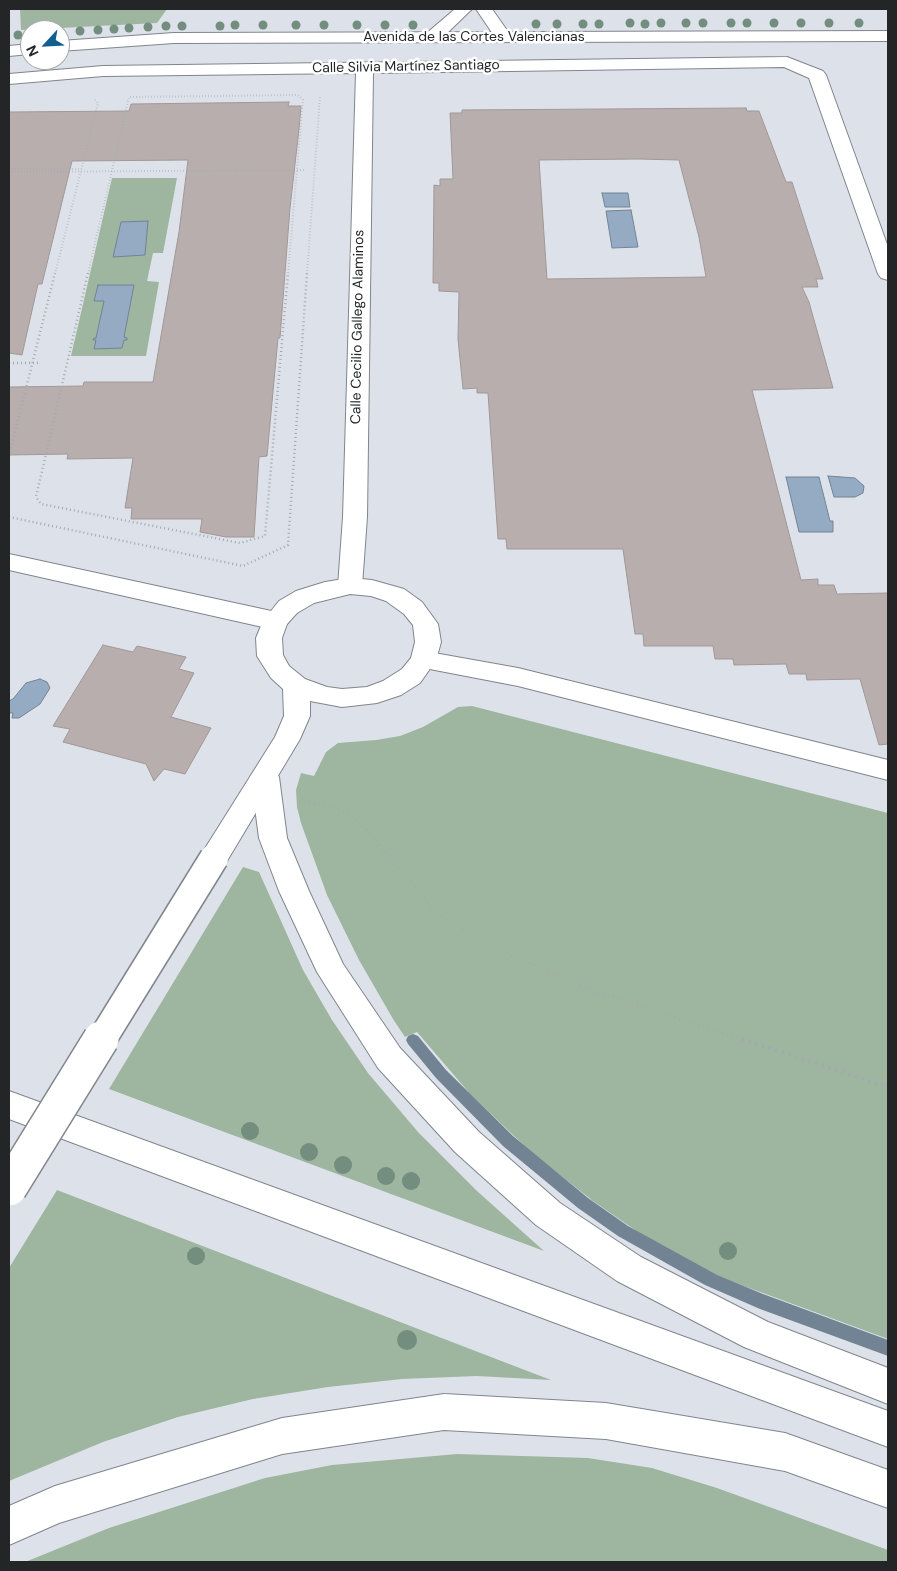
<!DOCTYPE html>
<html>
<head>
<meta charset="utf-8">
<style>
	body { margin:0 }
	#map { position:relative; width:897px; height:1571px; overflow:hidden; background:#dde2ea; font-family:"DM Sans",sans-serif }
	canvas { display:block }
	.frame { position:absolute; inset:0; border:10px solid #232527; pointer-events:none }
	.north { position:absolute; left:20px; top:20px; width:50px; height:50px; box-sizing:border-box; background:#fff; border:1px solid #a7a8a9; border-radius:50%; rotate:245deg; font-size:14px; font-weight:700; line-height:20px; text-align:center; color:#232527 }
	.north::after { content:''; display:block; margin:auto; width:18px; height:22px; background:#115e91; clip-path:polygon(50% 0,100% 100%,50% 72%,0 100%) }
</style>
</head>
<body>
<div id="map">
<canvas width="897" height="1571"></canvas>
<div class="frame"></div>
<div class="north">N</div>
</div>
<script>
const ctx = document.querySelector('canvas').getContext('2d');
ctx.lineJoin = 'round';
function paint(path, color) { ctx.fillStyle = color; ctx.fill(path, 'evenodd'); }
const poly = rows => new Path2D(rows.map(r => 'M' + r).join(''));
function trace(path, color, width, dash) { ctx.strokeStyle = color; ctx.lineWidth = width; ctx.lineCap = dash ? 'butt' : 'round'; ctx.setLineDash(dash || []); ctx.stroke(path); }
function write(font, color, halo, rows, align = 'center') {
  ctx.font = font + ' "DM Sans",sans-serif'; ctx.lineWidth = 5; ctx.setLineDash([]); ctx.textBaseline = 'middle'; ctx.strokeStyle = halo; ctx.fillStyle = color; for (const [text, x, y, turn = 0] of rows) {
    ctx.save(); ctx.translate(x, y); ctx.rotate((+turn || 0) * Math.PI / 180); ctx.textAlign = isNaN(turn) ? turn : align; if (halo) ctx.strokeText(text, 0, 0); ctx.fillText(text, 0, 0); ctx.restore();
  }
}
const green = poly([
	[20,9,167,9,157,23,21,30],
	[112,178,177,178,163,253,153,253,147,281,159,282,146,356,71,356],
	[472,706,888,813,888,1339,714,1275,654,1243,593,1201,531,1152,471,1095,417,1032,405,1037,393,1019,359,960,327,895,301,823,297,807,296,790,301,773,314,776,326,752,338,743,376,740,400,736,423,727,458,707],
	[243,867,259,872,303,970,332,1020,368,1073,418,1132,477,1191,544,1251,109,1089],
	[57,1190,517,1367,551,1380,477,1376,402,1379,328,1387,253,1399,178,1417,103,1442,9,1481,9,1268],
	[457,1454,588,1458,652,1468,717,1488,888,1550,888,1562,25,1562,109,1528,265,1478,332,1465]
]);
const water = poly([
	[602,193,628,193,630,207,605,207,602,193],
	[631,210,638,247,612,248,606,211,631,210],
	[148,221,145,255,113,257,121,222,148,221],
	[98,285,134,285,124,337,127,338,127,340,124,340,122,348,94,349,96,340,93,340,94,338,96,338,104,301,94,301,98,285],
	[828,476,855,478,864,486,863,493,855,497,834,497,828,476],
	[786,477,819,477,830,521,833,521,833,532,799,532,786,477],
	[40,679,47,682,50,688,40,704,19,718,12,718,13,713,9,713,9,701,13,699,26,683,40,679]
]);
const stream = poly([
	[413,1034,418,1036,446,1070,513,1136,588,1198,628,1226,717,1275,763,1294,888,1340,888,1356,760,1309,705,1285,618,1236,578,1208,503,1146,436,1078,408,1044,406,1040,408,1036,413,1034]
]);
const building = poly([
	[289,102,288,106,301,106,299,129,290,208,280,338,278,338,267,456,259,457,254,537,226,537,200,532,202,519,131,519,132,508,125,508,133,458,67,459,68,454,9,455,9,387,83,386,84,382,153,382,179,232,188,160,72,161,42,284,38,284,22,355,9,353,9,112,129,111,131,104,289,102],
	[746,108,747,111,759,111,786,182,792,182,823,279,816,279,818,287,802,287,809,302,833,388,752,390,801,580,818,579,818,585,834,585,837,594,888,593,888,744,879,745,860,679,807,680,806,674,789,674,786,664,734,665,733,659,715,659,713,646,644,646,643,634,635,634,623,549,507,549,506,539,498,539,488,393,477,393,477,388,463,389,458,339,459,292,439,291,439,283,433,283,434,185,440,186,440,179,453,179,450,113,462,113,462,110,746,108],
	[638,159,679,160,699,237,706,277,547,279,539,160,638,159],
	[103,645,133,652,137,646,186,657,179,669,194,673,171,717,211,728,185,774,164,769,154,781,146,764,63,742,70,729,53,726,103,645]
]);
const pathFar3 = poly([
	[9,169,81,169],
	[9,172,306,170],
	[55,274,98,103,94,99],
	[88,274,129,97,297,95,303,99,288,274],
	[307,274,320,96]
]);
const pathFar2 = poly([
	[88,273,36,497,41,504,240,543,265,536,288,273],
	[9,363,41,363],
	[9,456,55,273],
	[9,517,243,566,288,545,307,273]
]);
const pathFar1 = poly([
	[304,802,321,804,349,814,362,824,434,910,450,922,515,957,594,991,746,1041]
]);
const path = poly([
	[742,1039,888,1087]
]);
const minor = poly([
	[455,9,472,9,440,40,428,40,426,36,428,32,455,9],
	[476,9,492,9,511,36,509,40,497,40,476,9],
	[787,57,823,71,826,75,888,247,888,280,881,278,878,274,809,78,784,67,373,73,367,517,362,586,359,592,350,594,341,592,338,586,343,517,356,73,103,76,9,84,9,74,103,66,787,57],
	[9,554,276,612,285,615,289,621,285,627,276,630,9,570,9,554],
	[423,651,518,668,888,760,888,780,518,686,414,666,410,660,414,654,423,651]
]);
const major = poly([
	[888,31,888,41,174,43,60,51,60,41,174,33,888,31],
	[30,44,30,54,9,56,9,46,30,44],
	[350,578,372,580,404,589,422,602,438,624,441,642,436,660,420,683,401,695,377,703,342,707,310,701,310,716,300,739,224,866,214,869,204,866,200,858,204,850,275,737,284,716,283,689,271,678,257,656,256,638,263,621,279,601,296,591,325,582,350,578],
	[350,594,371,596,386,601,404,614,413,625,415,642,411,658,402,669,383,681,367,687,342,689,327,687,305,679,289,666,283,655,282,638,287,624,297,613,314,603,350,594]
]);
const highway = poly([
	[265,767,275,770,279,777,287,838,309,891,343,964,400,1048,479,1132,560,1203,641,1257,768,1322,888,1368,888,1404,744,1347,617,1281,536,1225,455,1152,378,1068,317,972,279,891,259,838,251,777,255,770,265,767],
	[9,1091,888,1411,888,1447,9,1119,9,1091],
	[444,1394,606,1403,785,1433,888,1470,888,1508,785,1471,606,1439,444,1430,282,1454,59,1523,9,1545,9,1506,55,1486,282,1418,444,1394]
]);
const majorBridgeFar1 = poly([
	[101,1041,214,858]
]);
const majorBridge = poly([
	[9,1188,101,1039]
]);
const trees = [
	[630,23,4.5],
	[661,23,4.5],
	[686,23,4.5],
	[703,23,4.5],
	[731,23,4.5],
	[747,23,4.5],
	[774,23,4.5],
	[801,23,4.5],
	[829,23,4.5],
	[859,23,4.5],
	[536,24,4.5],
	[557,24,4.5],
	[583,24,4.5],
	[599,24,4.5],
	[645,24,4.5],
	[235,25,4.5],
	[263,25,4.5],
	[296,25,4.5],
	[324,25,4.5],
	[357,25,4.5],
	[385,25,4.5],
	[413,25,4.5],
	[166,26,4.5],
	[182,26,4.5],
	[220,26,4.5],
	[148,27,4.5],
	[129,28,4.5],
	[114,29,4.5],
	[98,30,4.5],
	[80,31,4.5],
	[18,35,4.5],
	[250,1131,9],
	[309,1152,9],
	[343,1165,9],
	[386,1176,9],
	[411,1181,9],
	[728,1251,9],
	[196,1256,9],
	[407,1340,10]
];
const farStreetnames = [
	["Avenida de las Cortes Valencianas",474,37],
	["Calle Silvia Martínez Santiago",406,67,-1],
	["Calle Cecilio Gallego Alaminos",358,327,-89]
];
paint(green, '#9eb6a0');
paint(water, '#94abc3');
trace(water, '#728394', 1);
paint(stream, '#728394');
paint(building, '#b8aead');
trace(building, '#a19797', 1);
trace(minor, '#81858c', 2);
trace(major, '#81858c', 2);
trace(highway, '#81858c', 2);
trace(pathFar3, '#a5a9af', 2, [0.5, 2.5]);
trace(pathFar2, '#a5a9af', 2.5, [1, 3]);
trace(pathFar1, '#a5a9af', 3, [1, 4]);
trace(path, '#a5a9af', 4, [2, 5]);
paint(minor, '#fff');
paint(major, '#fff');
paint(highway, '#fff');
trace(majorBridgeFar1, '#81858c', 31, []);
trace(majorBridge, '#81858c', 38, []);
trace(majorBridgeFar1, '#fff', 28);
trace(majorBridge, '#fff', 35);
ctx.fillStyle = '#738d7e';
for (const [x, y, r] of trees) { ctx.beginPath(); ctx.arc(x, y, r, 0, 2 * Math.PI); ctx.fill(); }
write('14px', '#232527', '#fff', farStreetnames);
</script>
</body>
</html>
